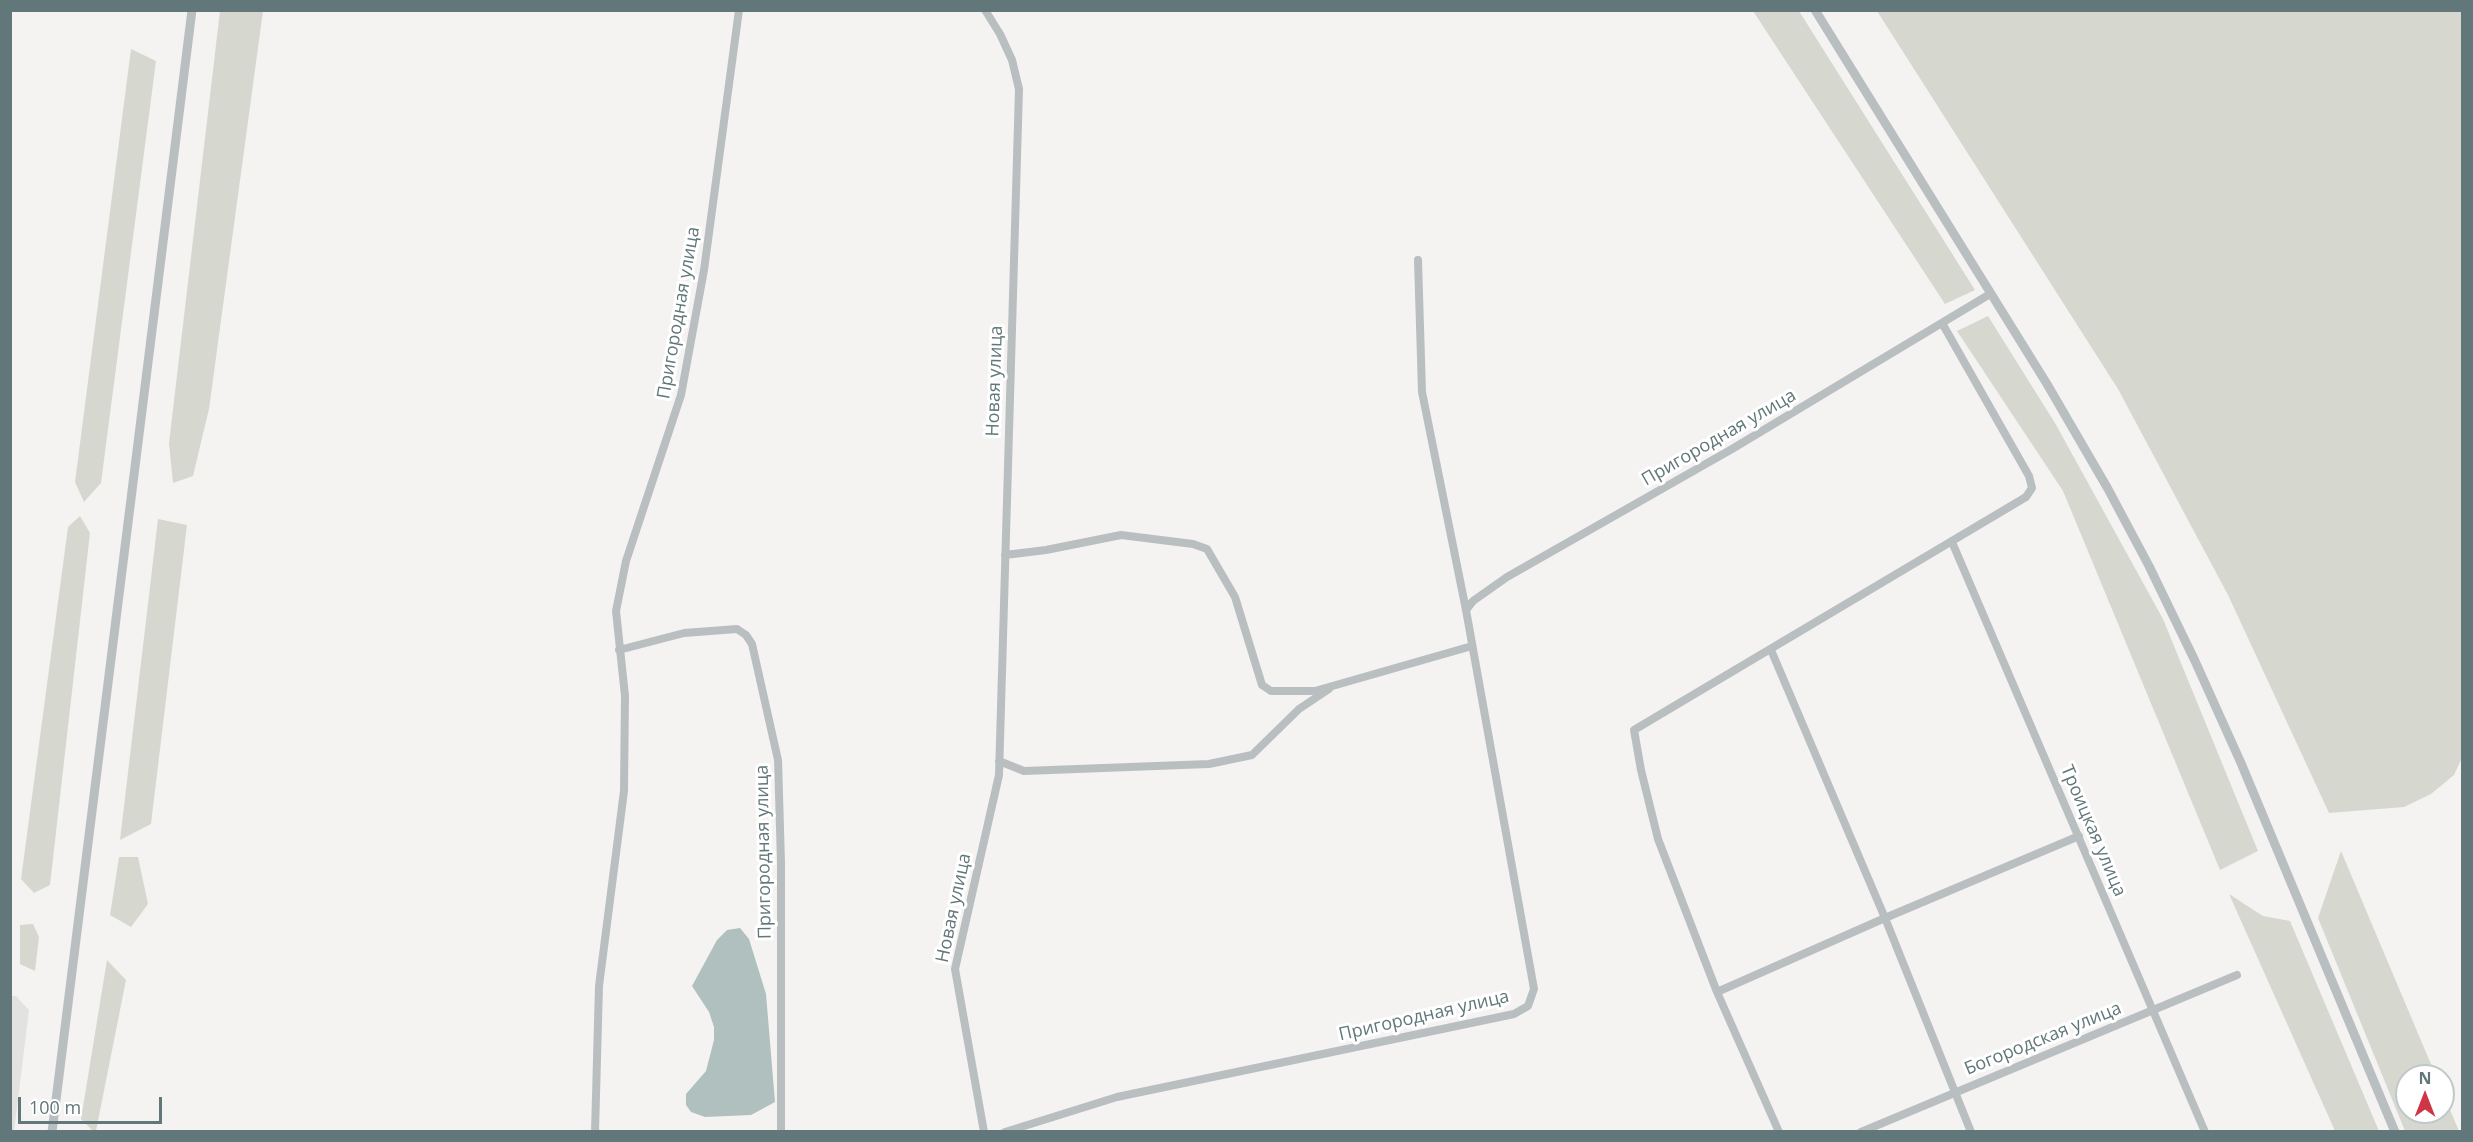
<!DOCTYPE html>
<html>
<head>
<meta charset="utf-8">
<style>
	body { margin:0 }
	#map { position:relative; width:2473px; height:1142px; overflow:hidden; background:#f4f3f1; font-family:"Open Sans",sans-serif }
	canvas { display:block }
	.frame { position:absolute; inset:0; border:12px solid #627779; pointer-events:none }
	.north { position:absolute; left:2395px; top:1064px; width:60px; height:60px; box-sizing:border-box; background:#fff; border:2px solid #c0c9c9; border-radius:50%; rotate:0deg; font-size:16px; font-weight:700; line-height:24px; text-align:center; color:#627779 }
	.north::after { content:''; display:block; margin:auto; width:21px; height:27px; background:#ce3645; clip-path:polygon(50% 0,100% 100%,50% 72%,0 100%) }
	.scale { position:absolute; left:18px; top:1097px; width:144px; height:27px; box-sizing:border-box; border:3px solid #627779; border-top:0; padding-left:8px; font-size:18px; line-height:21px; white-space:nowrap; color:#627779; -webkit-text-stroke:4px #fff; paint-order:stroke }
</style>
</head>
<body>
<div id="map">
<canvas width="2473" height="1142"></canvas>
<div class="frame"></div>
<div class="north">N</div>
<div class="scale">100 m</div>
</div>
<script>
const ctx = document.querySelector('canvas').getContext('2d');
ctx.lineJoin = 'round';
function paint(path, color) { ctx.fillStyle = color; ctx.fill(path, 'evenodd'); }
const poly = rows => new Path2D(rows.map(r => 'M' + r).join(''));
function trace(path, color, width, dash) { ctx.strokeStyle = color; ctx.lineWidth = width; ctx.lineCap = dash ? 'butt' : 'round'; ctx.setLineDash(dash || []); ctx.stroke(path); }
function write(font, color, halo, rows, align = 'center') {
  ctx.font = font + ' "Open Sans",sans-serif'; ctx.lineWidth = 6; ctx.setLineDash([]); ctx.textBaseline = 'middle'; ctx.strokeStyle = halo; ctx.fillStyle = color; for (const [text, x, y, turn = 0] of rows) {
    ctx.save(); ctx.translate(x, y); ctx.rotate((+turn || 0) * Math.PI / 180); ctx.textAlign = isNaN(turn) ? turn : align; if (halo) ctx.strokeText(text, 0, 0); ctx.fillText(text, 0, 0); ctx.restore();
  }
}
const built = poly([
	[11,996,16,996,29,1010,14,1132,10,1131]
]);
const green = poly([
	[220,11,263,11,209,409,193,476,173,483,169,443],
	[1753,11,1799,11,1975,290,1945,304],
	[1877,11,2462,11,2462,758,2454,775,2431,794,2404,807,2329,813,2228,595,2118,389],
	[131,49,156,61,101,483,84,502,75,482],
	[1988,316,2055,423,2163,619,2258,851,2220,870,2063,491,1957,331],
	[80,516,90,533,50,885,34,893,21,879,68,527],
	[158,519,187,525,151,824,120,840],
	[2341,851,2436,1076,2407,1076,2407,1112,2443,1112,2443,1093,2459,1131,2405,1131,2318,918],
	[119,857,138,857,148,904,131,927,110,915],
	[2229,894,2263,916,2290,921,2379,1131,2335,1131],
	[33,924,39,937,35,971,20,964,20,925],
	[107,960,126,980,96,1131,93,1131,81,1119]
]);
const water = poly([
	[740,928,749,939,766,994,775,1102,751,1115,705,1117,691,1112,686,1105,686,1094,706,1071,714,1040,714,1027,709,1012,692,986,717,940,727,930]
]);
const minor = poly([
	[1952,542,2205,1132],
	[1005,555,1046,550,1121,535,1193,544,1207,549,1235,597,1262,685,1271,691,1315,691,1472,646],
	[1466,610,1473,601,1507,577,1732,449,1990,294],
	[619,650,684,633,737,629,746,635,752,644,778,760,781,862,781,1132],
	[1771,650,1885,918,1971,1132],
	[999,761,1024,771,1209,764,1252,755,1299,709,1329,689],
	[1717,992,1885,918,2079,836],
	[595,1132,599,986,624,791,625,696,616,611,626,561,681,395,704,270,739,10],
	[984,1132,955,969,999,775,1019,89,1012,60,1000,34,985,10],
	[1005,1132,1117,1097,1514,1014,1528,1006,1534,989,1466,610,1422,392,1418,260],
	[1779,1132,1717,992,1658,839,1641,770,1634,730,2026,497,2032,488,2029,476,1942,323],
	[1861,1132,2237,975]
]);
const tertiary = poly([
	[1815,10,2047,384,2108,489,2149,566,2195,661,2241,763,2395,1132],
	[52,1132,192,10]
]);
const streetNames = [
	["Пригородная улица",679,313,-80],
	["Новая улица",995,381,-88],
	["Пригородная улица",1719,438,-30],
	["Троицкая улица",2093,831,67],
	["Пригородная улица",764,852,-91],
	["Новая улица",954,908,-78],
	["Пригородная улица",1424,1016,-13],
	["Богородская улица",2043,1039,-22]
];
paint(built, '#e2e3e1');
paint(green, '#d6d8d0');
paint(water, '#b0c0bf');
trace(minor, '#b9bfc0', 8);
trace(tertiary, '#b9bfc0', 9);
write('18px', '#627779', '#fff', streetNames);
</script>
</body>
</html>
